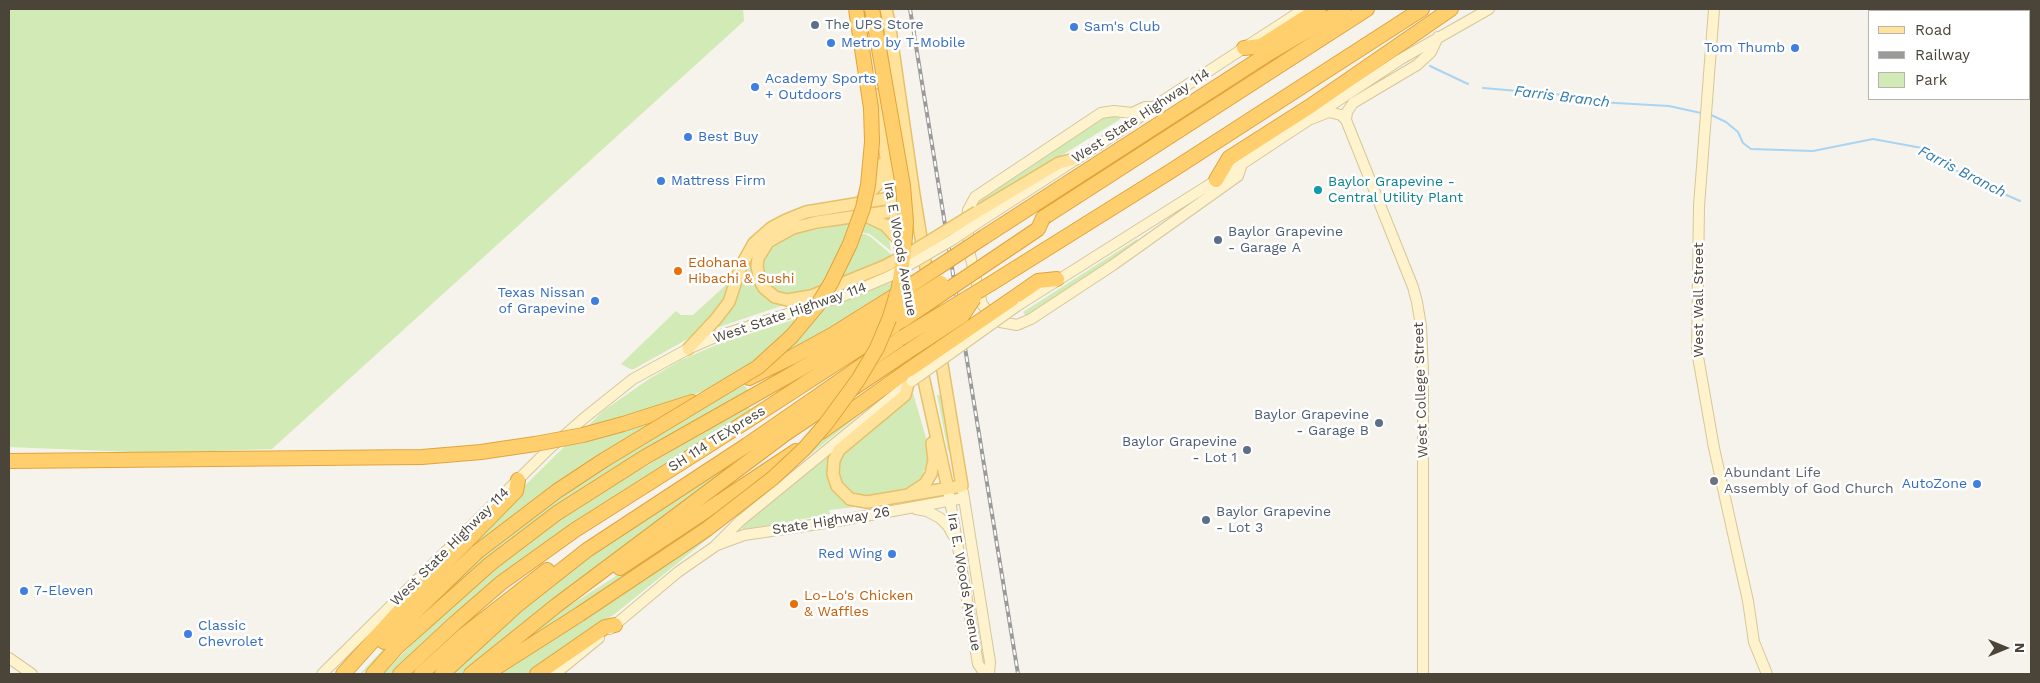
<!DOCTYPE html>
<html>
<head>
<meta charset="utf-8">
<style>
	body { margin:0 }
	#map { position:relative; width:2040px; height:683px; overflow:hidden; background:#f6f3ec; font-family:"Work Sans",sans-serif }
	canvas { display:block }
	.frame { position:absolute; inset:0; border:10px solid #4b4439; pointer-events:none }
	.legend { position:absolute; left:1868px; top:10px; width:162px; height:90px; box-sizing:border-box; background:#fff; border:1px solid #b7b4b0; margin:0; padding:6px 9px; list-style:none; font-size:15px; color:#4b4439 }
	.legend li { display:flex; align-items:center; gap:10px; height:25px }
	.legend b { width:25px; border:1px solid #b7b4b0 }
	.north { position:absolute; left:1980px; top:623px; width:50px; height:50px; -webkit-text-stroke:4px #fff; paint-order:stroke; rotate:90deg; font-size:14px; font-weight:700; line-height:20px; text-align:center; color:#4b4439 }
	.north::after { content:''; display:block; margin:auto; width:18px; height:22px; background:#4b4439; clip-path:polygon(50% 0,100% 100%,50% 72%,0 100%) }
</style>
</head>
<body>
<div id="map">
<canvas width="2040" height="683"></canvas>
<div class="frame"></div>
<ul class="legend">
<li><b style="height:6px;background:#ffe39c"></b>Road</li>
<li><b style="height:6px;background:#9a9a9a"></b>Railway</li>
<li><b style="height:14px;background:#d2eab5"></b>Park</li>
</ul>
<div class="north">N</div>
</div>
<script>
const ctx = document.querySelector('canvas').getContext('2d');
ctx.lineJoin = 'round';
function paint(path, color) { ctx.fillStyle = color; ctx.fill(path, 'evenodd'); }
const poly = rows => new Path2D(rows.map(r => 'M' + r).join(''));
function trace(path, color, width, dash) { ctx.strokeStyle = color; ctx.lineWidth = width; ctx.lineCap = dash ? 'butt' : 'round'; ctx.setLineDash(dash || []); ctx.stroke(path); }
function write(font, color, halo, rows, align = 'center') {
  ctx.font = font + ' "Work Sans",sans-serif'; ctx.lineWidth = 5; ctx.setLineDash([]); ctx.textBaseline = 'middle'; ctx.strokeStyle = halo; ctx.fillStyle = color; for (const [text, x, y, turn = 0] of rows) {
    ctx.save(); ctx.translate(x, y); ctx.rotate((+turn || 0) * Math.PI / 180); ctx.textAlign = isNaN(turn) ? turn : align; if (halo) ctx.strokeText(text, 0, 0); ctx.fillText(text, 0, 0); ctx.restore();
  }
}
const green = poly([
	[9,9,743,9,744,21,272,449,157,453,9,447],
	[1106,116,1121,116,1119,120,981,205,979,202,984,195],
	[864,221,880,226,879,229,889,237,891,251,870,234,860,232],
	[853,223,822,289,790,295,775,290,767,282,763,273,764,259,767,252,775,244,791,234],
	[860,234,865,234,872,238,894,257,860,273,857,271,857,275,836,282],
	[1137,239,1139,242,1032,313,1025,315,1023,312],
	[754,254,752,275,755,282,783,303,784,305,716,328,715,325],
	[894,281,895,286,855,313,803,344,777,356,817,312],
	[728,283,730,285,726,297,700,332,634,369,630,369,621,364,676,311,681,315,693,315],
	[799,318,775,345,751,367,732,378,682,400,585,429,603,411,649,379,681,360,721,343],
	[744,385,748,390,590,484,504,544,441,597,405,630,362,674,360,674,404,627,477,557,565,491,670,426],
	[913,393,929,448,927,468,923,471,925,477,910,488,883,494,858,496,849,491,843,485,839,477,839,462,843,455],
	[937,395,942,395,951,450,948,451],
	[869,403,870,406,796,466,797,463,828,430],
	[748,407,751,409,592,510,531,552,478,593,391,674,383,674,431,625,482,579,537,536,591,498],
	[669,416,437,581,507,503,565,446],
	[745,454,747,456,559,596,512,632,462,674,452,674,512,617,559,579,602,548],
	[830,455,830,470,855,504,855,507,829,510,830,514,743,530,742,527],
	[688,530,691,534,498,663,518,643,569,606],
	[709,534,711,536,616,613,530,674,495,674]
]);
const stream = poly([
	[1430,66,1468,84],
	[1483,88,1576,96,1598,102,1669,106,1701,113],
	[1709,114,1726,122,1738,132,1743,143,1751,149,1813,151,1873,139,1922,148,1968,178,2020,201]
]);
const secondary = poly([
	[1714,9,1699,206,1697,351,1714,448,1748,601,1754,642,1767,674],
	[1155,107,1145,107,1132,113,1114,111,1101,113,975,197,968,210,967,222,970,255,982,304,992,317,1000,322,1017,325,1031,319,1113,265,1238,176,1242,164],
	[1346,120,1347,112,1353,103,1417,65,1431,52,1438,37],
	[1303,122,1329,112,1341,115,1346,120,1413,287,1417,302,1421,326,1423,372,1423,674],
	[982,220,1117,133,1164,100,1304,9],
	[1017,306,1242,164,1401,59,1489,9],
	[963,492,990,662,989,674],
	[949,495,978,664,985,674],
	[916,509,927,511,940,518,948,526,953,535],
	[717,545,744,535,832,522,964,498],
	[610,629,678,572,714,547,740,521,909,383],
	[9,658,32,674],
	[322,674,550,448,583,419,633,379,688,349,718,336,841,297,890,276],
	[555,674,599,638]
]);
const primary = poly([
	[886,9,889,22,914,195,962,486,867,502,850,499,837,486,833,474,834,460,839,450,905,395,908,384],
	[876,95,901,252],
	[863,199,877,185,882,164],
	[977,212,1059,163,1075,159],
	[866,216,885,225,897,238],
	[885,266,811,296,787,300,775,297,764,288,760,281,757,266,758,258,768,242,793,228,817,222,899,210],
	[906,280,921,367,948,489],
	[688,349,716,319,729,302,741,266,754,243,771,228,786,220,806,212,897,197],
	[911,493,925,484,931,474,934,460,932,443]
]);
const highway = poly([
	[1244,48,1261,46,1319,9],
	[1216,180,1229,158,1309,107,1451,9],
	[1043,218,1367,9],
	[984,237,1266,55,1344,9],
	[992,283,1171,171,1422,9],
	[1012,299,1038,281,1057,279],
	[749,378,790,358,832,335,896,295],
	[623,424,692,402],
	[821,432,910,369],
	[620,568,796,451],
	[384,642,477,552],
	[343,674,415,594,516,491,518,480],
	[373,674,398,646,443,606,490,564,557,513,645,457,797,371,896,312],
	[400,674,455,623,501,583,575,530,750,419,903,320],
	[421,674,464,635,547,570],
	[442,674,516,606,587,550,747,445,903,337],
	[471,674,557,605,785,434,907,352],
	[486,674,580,614],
	[537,674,605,627,615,625]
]);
const rail = poly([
	[910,9,1018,674]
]);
const secondaryBridge = poly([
	[890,276,952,240,982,220],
	[912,381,1017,306]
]);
const primaryBridge = poly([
	[885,266,915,250,977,212]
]);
const highwayBridge = poly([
	[896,295,984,237],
	[900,309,941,283],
	[903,320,1038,229,1043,218],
	[903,337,992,283],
	[907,352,962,316,974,298],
	[910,369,1012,299],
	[9,461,422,457,481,452,535,444,583,435,623,424],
	[477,552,557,491,604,460,758,367,792,336,817,306,831,283,850,244,863,208,868,185,872,142,871,108,856,9],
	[580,614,707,529,773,478,804,449,825,425,858,380,877,348,890,317,899,287,904,250,906,222,903,186,872,9]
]);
const markers = [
	[815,25,5,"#5c6f8a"],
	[1074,27,5,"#3f7fe0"],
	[831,43,5,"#3f7fe0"],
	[1795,48,5,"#3f7fe0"],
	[755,87,5,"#3f7fe0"],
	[688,137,5,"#3f7fe0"],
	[661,181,5,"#3f7fe0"],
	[1318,190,5,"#0f9aa8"],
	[1218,240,5,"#5c6f8a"],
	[678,271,5,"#e8710a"],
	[595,301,5,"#3f7fe0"],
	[1379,423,5,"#5c6f8a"],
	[1247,450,5,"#5c6f8a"],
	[1714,481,5,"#6b7280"],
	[1977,484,5,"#3f7fe0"],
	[1206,520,5,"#5c6f8a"],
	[892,554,5,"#3f7fe0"],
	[24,591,5,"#3f7fe0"],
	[794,604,5,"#e8710a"],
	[188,634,5,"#3f7fe0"]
];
const serviceNames = [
	["The UPS Store",825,25],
	["Baylor Grapevine",1228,232],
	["- Garage A",1228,248],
	["Baylor Grapevine",1369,415,"right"],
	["- Garage B",1369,431,"right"],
	["Baylor Grapevine",1237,442,"right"],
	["- Lot 1",1237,458,"right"],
	["Baylor Grapevine",1216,512],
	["- Lot 3",1216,528]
];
const shopNames = [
	["Sam's Club",1084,27],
	["Metro by T-Mobile",841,43],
	["Tom Thumb",1785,48,"right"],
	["Academy Sports",765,79],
	["+ Outdoors",765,95],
	["Best Buy",698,137],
	["Mattress Firm",671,181],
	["Texas Nissan",585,293,"right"],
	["of Grapevine",585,309,"right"],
	["AutoZone",1967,484,"right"],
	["Red Wing",882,554,"right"],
	["7-Eleven",34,591],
	["Classic",198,626],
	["Chevrolet",198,642]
];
const streetNames = [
	["West State Highway 114",1141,116,-33],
	["Ira E Woods Avenue",900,249,80],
	["West Wall Street",1699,300,-90],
	["West State Highway 114",790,313,-19],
	["West College Street",1421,390,-92],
	["SH 114 TEXpress",717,439,-32],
	["State Highway 26",831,521,-9],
	["West State Highway 114",450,547,-45],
	["Ira E. Woods Avenue",964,582,80]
];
const cultureNames = [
	["Baylor Grapevine -",1328,182],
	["Central Utility Plant",1328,198]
];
const foodNames = [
	["Edohana",688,263],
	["Hibachi & Sushi",688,279],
	["Lo-Lo's Chicken",804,596],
	["& Waffles",804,612]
];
const worshipNames = [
	["Abundant Life",1724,473],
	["Assembly of God Church",1724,489]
];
const waterNames = [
	["Farris Branch",1562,97,7],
	["Farris Branch",1962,172,27]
];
paint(green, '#d2eab5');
trace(stream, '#a9d4f2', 2);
trace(secondary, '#d6c79b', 12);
trace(primary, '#e6c16a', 14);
trace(highway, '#e0a43c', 16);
trace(secondary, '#fff3cd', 10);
trace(primary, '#ffe39c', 11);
trace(highway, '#ffcf6e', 14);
trace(rail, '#9a9a9a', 4);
trace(rail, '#fff', 2, [5.5]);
trace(secondaryBridge, '#d6c79b', 12, []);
trace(primaryBridge, '#e6c16a', 14, []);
trace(highwayBridge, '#e0a43c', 16, []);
trace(secondaryBridge, '#fff3cd', 10);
trace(primaryBridge, '#ffe39c', 11);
trace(highwayBridge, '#ffcf6e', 14);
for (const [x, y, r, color] of markers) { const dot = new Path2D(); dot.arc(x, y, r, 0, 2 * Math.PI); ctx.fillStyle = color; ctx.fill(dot); trace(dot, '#fff', 2); }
write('14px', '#4e5e75', '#fff', serviceNames, 'left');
write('14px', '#366cbe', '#fff', shopNames, 'left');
write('14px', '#4b4439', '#fff', streetNames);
write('14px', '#0d838f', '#fff', cultureNames, 'left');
write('14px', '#c56008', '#fff', foodNames, 'left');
write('14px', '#5b616d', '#fff', worshipNames, 'left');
write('italic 15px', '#2e7ab2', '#fff', waterNames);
</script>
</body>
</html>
